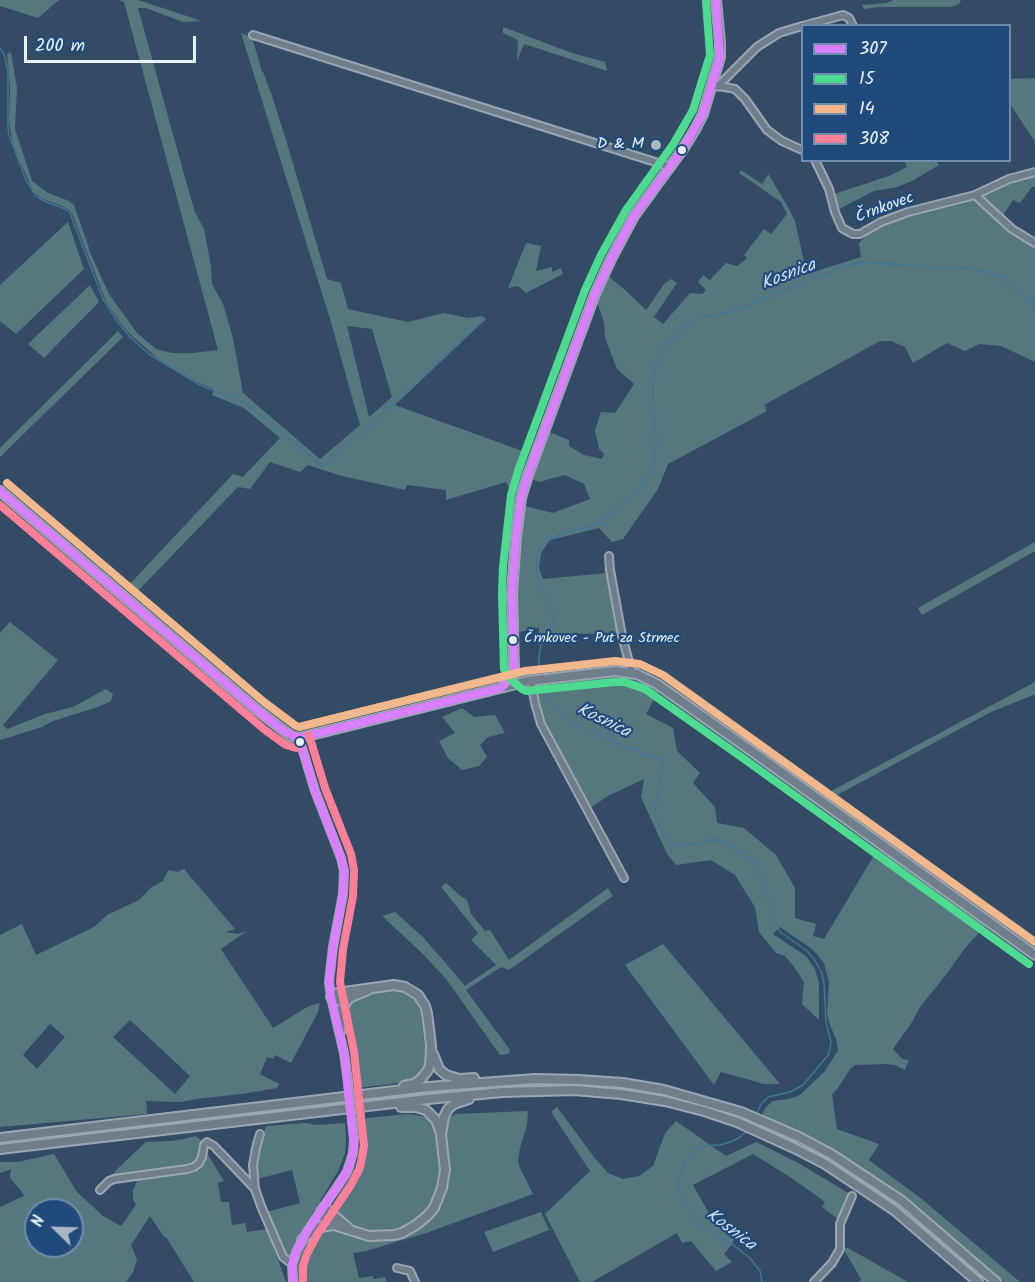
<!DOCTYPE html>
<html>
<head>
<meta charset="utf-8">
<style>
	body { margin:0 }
	#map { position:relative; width:1035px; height:1282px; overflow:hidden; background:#344b65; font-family:Kalam,sans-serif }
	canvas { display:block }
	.legend { position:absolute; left:801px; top:24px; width:210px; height:138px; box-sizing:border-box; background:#1f4a7a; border:2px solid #6f8dac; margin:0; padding:8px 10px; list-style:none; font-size:18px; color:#e8f1f8 }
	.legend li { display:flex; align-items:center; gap:12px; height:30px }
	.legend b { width:30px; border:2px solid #6f8dac }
	.north { position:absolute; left:24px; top:1198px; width:60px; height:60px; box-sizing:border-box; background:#1f4a7a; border:2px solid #6f8dac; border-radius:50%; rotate:293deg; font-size:16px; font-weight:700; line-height:24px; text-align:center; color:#e8f1f8 }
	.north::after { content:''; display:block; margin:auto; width:21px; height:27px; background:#a9b7c5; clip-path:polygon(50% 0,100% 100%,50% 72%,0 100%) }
	.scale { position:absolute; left:24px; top:36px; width:172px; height:27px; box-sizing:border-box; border:3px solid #e8f1f8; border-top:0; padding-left:8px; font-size:18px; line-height:21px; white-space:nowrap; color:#e8f1f8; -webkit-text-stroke:4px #1f4a7a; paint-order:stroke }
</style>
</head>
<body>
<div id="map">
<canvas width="1035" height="1282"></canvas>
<ul class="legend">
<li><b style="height:8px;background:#d880ff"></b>307</li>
<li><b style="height:8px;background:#4ddb92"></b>15</li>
<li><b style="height:8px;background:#f1b78d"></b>14</li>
<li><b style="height:8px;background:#ff8098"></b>308</li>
</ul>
<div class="north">N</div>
<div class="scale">200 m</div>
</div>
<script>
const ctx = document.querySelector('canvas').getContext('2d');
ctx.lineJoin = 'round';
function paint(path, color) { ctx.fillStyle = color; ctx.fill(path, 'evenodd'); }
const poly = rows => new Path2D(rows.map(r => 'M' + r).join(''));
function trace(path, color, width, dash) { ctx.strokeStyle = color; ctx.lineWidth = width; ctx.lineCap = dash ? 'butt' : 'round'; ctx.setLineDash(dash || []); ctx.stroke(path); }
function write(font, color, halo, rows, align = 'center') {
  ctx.font = font + ' Kalam,sans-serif'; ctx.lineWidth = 4.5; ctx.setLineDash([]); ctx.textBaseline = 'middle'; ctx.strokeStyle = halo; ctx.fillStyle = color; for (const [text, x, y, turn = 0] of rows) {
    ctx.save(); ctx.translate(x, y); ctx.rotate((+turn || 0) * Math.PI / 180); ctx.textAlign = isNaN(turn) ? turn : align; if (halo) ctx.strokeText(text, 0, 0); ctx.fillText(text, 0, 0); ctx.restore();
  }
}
const green = poly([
	[0,0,59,0,38,18,0,6],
	[119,0,138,0,202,21,183,22,146,8,138,8,187,185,195,212,204,229,211,266,212,284,223,304,233,338,243,393,320,459,360,425,330,319,241,33,252,37,262,72,263,72,272,96,286,140,327,279,341,283,348,309,408,322,444,313,468,318,482,316,486,319,395,405,528,453,517,495,512,493,506,482,446,500,446,490,407,485,405,490,338,475,308,465,300,472,270,462,250,489,238,487,134,595,127,587,233,474,243,477,280,438,244,408,212,395,214,389,197,382,162,362,133,337,122,325,106,302,73,216,69,210,64,207,41,198,33,191,13,145,9,122,10,87,7,54,11,52,17,88,15,129,32,181,48,193,69,201,74,205,92,257,109,294,137,333,156,349,172,353,192,353,218,350,124,2],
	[347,326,372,329,392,397,369,417],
	[894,0,961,0,959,4,951,7,878,7,864,9,862,5,886,3],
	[503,27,572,53,605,62,607,71,524,44,517,61,518,42,516,39,503,33],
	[1035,78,1035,142,1010,104,1010,79],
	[905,161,936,161,939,165,912,181,897,187,874,191,839,209,834,194,889,176,907,167],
	[741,170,762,184,768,175,767,172,788,207,795,221,805,266,801,268,804,275,861,257,859,243,871,231,889,222,972,198,1006,228,1035,247,1035,362,1001,346,979,344,965,351,947,343,913,363,905,347,891,341,880,341,764,405,767,411,668,464,658,489,623,539,612,542,599,528,550,540,541,553,539,568,543,579,607,573,619,633,565,634,564,637,539,639,539,628,514,633,516,544,521,505,553,513,590,499,584,484,565,475,539,482,529,478,547,431,569,440,569,446,584,455,602,459,604,454,599,449,595,430,601,412,615,413,634,384,617,369,605,338,604,322,597,302,609,277,624,289,646,310,665,283,671,279,677,283,654,317,663,324,690,293,702,294,706,290,698,282,703,275,710,280,726,263,737,266,747,258,744,255,764,229,771,234,787,214,781,202,739,173],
	[1035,175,1035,187,1032,187,1020,203,1013,200,1002,217,983,198,984,192,1011,181],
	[68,222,84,269,16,334,0,321,0,285],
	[526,243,541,246,536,271,552,267,552,272,561,268,563,274,526,293,518,286,508,288],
	[90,285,99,302,44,358,28,344],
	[118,331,123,337,0,457,0,448],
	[1035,542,1035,551,922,615,918,608],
	[10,622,58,660,3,725,7,729,45,714,73,707,106,689,113,694,111,701,98,707,53,721,42,727,0,740,0,633],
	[609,676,627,677,650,685,659,691,646,714,673,728,677,751,700,773,693,783,715,807,717,823,744,828,776,855,795,888,795,918,816,924,813,936,824,939,879,847,986,925,965,948,945,976,920,1007,912,1022,893,1049,902,1059,909,1060,905,1070,895,1065,886,1064,855,1065,850,1069,838,1088,832,1094,837,1129,879,1144,869,1160,923,1200,1020,1282,1004,1282,904,1199,870,1174,834,1150,802,1133,762,1115,766,1107,773,1101,789,1099,800,1095,825,1071,838,1050,836,1039,830,1025,827,1013,829,982,824,963,812,949,780,927,773,934,806,956,815,969,819,983,819,1020,802,1004,804,982,794,967,785,956,776,953,759,932,755,907,735,875,711,860,676,865,667,854,641,797,644,779,608,796,590,808,553,740,542,717,536,688],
	[1035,682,1035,694,1031,696,991,712,828,800,822,796],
	[462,708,474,717,495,715,505,733,488,737,480,745,487,757,479,766,462,770,448,758,439,741,455,733,442,717],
	[184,869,235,929,226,932,238,934,247,931,221,949,273,1028,309,1006,320,1003,318,1012,291,1063,275,1055,273,1059,267,1057,260,1074,279,1084,277,1088,242,1094,196,1099,180,1102,146,1101,147,1114,0,1127,0,935,22,924,36,955,94,927,107,915,139,900,152,887,163,881,166,874,169,870,178,872],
	[130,1020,190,1076,175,1094,113,1037],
	[50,1024,65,1037,37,1069,23,1055],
	[446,883,462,897,467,900,471,914,485,931,490,930,509,960,608,888,613,896,509,970,501,967,466,990,510,1050,508,1054,500,1055,446,979,423,954,382,916,395,912,424,938,465,986,496,965,471,940,478,933,441,887],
	[663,944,780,1084,764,1084,721,1072,714,1085,625,965],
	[390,989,398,990,407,993,413,998,416,1003,421,1013,425,1049,424,1064,418,1075,412,1079,398,1083,357,1088,345,1022,344,1013,346,1006,352,1001,363,996,378,990],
	[557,1107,594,1157,608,1173,623,1179,639,1176,653,1166,665,1133,676,1121,726,1156,756,1142,800,1164,850,1194,838,1219,822,1207,825,1202,793,1179,753,1154,693,1185,711,1217,721,1226,737,1234,730,1247,724,1254,732,1262,716,1271,691,1241,682,1243,677,1233,592,1282,580,1282,545,1214,590,1171,551,1112],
	[528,1111,527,1125,520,1148,518,1161,520,1168,533,1194,429,1232,366,1251,353,1253,359,1278,373,1276,373,1279,385,1277,386,1282,296,1282,295,1274,296,1263,299,1252,307,1240,312,1235,324,1228,338,1229,362,1238,388,1240,416,1229,431,1217,442,1199,448,1180,448,1169,445,1132,446,1117,450,1118,455,1114],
	[408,1114,422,1116,427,1119,432,1118,438,1132,441,1175,439,1187,435,1197,430,1206,421,1216,412,1223,398,1229,386,1232,373,1232,349,1223,335,1212,333,1204,352,1172,358,1158,360,1142,357,1119],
	[305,1123,316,1125,345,1123,346,1140,345,1153,338,1171,304,1228,291,1255,289,1256,285,1254,267,1212,300,1203,292,1170,257,1179,257,1167,259,1153,266,1126],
	[196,1136,202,1141,201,1153,197,1161,191,1166,112,1177,116,1170,146,1142,171,1141,184,1139],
	[207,1153,224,1181,218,1183,221,1202,229,1202,232,1225,245,1223,247,1232,267,1229,286,1282,194,1282,166,1237,164,1237,150,1216,131,1245,137,1260,133,1272,126,1282,0,1282,0,1207,24,1196,22,1192,10,1178,11,1169,0,1173,0,1162,18,1162,54,1154,77,1192,103,1216,121,1226,136,1205,133,1200,133,1190,138,1179,194,1170,199,1168,203,1164],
	[36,1210,72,1210,72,1246,36,1246],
	[541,1212,549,1230,493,1252,484,1232],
	[843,1248,848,1248,908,1282,860,1282,861,1279]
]);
const stream = poly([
	[0,48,4,54,8,71,8,127,9,135,26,180,36,196,44,201,65,209,70,213,103,299,117,321,131,338,149,354,198,384,245,403,278,429,323,467,365,430,484,320],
	[539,676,539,656,541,646,545,636,554,624,552,613,542,590,537,575,537,556,540,548,548,540,564,533,590,527,605,519,639,489,650,472,655,459,656,440,653,406,653,383,655,366,662,352,674,337,686,325,702,318,731,311,761,300,839,268,861,262,968,269,986,273,1002,279,1013,287,1035,305],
	[539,683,544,694,566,719,623,746,664,760,655,807,656,817,663,835,669,842,678,846,696,844,709,840,717,840,725,842,748,857,757,866,769,901,772,915,780,932,807,951,814,959,822,973,824,984,826,1022,831,1042,829,1054,803,1085,790,1092,768,1097,762,1103,756,1114],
	[747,1131,740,1137,733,1141,720,1145,703,1146,696,1150,683,1166,678,1183,680,1193,691,1215,702,1227,732,1244,750,1258,760,1271,762,1282]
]);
const minor = poly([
	[803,26,843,15,849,18,853,26],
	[253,35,671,167],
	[712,86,725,87,735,89,745,99,767,130,782,141,802,150],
	[718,86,757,47,779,33,802,26],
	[815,160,829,189,835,212,842,228,853,234,860,234,881,222,908,212,975,195,1009,179,1035,172],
	[975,195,1012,229,1035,243],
	[609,556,610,570,622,636,632,673],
	[531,681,535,703,541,724,624,878],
	[299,738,315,791,341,858,344,871,343,894,333,947,329,982,331,997,344,1053,348,1082],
	[260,1134,256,1148,253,1165,255,1189,261,1206,283,1257,292,1264],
	[100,1190,109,1181,114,1179,187,1169,194,1167,199,1163,202,1157,204,1145,207,1142,214,1146,255,1189],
	[397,1268,410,1271,415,1282],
	[293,1282,292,1264,297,1250,308,1230,347,1172,353,1153,354,1139],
	[814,1282,832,1263,840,1249,840,1224,852,1196]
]);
const major = poly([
	[0,491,257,710,291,736,299,738,528,681,615,671,637,674,657,684,753,752,1035,955],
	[502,687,511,678,514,668,512,593,516,537,521,498,528,475,595,294,611,259,634,216,683,149,696,128,703,114,720,57,720,43,716,0],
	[331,997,334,994,344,992,394,985,405,987,418,995,425,1006,427,1013,431,1046,430,1064,428,1070,421,1079,414,1084,404,1086],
	[331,997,336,1000,344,1000,368,990],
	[340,1032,342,1008,349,998],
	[433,1054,439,1069,446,1075,459,1079,474,1078],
	[401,1107,416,1107,426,1110,436,1120,440,1131],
	[0,1138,428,1087,535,1079,579,1080,623,1083,664,1090,741,1112,799,1137,831,1154,902,1201,996,1282],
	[0,1149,428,1099,503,1092,574,1090,621,1094,665,1101,704,1111,737,1122,794,1148,825,1164,894,1210,978,1282],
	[324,1207,352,1231],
	[321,1211,321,1214,325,1220,334,1225,369,1236,394,1235,402,1233,416,1225,427,1216,434,1208,442,1188,445,1170,441,1135,444,1117,448,1109,454,1104,469,1099],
	[302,1240,308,1234,320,1227,334,1225]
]);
const minorBridge = poly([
	[348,1082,354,1139]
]);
const bus1 = poly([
	[0,491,257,710,284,731,295,737,299,738,501,688,511,678,514,668,512,593,516,537,521,498,528,475,595,294,611,259,634,216,683,149,703,114,720,57,716,0],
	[293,1282,292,1264,297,1250,308,1230,342,1180,350,1165,354,1146,344,1053,331,997,329,982,333,947,343,894,344,871,341,858,315,791,299,738]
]);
const bus2 = poly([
	[706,1,710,55,693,110,674,143,626,210,601,255,585,290,518,471,511,495,503,567,502,593,504,669,511,680,522,689,526,691,615,682,624,682,645,689,747,761,1029,964]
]);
const bus3 = poly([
	[7,483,264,702,296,726,299,727,525,671,615,661,640,664,663,675,1035,942]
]);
const bus4 = poly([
	[0,505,265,730,286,745,296,748],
	[303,1281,303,1266,307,1254,317,1235,351,1185,360,1168,364,1146,354,1052,340,982,343,949,353,896,354,870,351,854,325,788,309,735]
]);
const markers = [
	[656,145,6,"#a9b7c5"],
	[682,150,5,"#e8f1f8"],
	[513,640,5,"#e8f1f8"],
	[300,742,5,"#e8f1f8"]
];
const busNames = [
	["Črnkovec - Put za Strmec",524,640]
];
const poiNames = [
	["D & M",644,145]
];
const streetNames = [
	["Črnkovec",885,209,-20]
];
const waterNames = [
	["Kosnica",789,276,-21],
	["Kosnica",603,722,26],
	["Kosnica",730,1231,37]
];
paint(green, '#57777e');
trace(stream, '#417698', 1.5);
trace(minor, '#9aa6b3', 10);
trace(major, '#9aa6b3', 12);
trace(minor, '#707e8c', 6);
trace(major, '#707e8c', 8);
trace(minorBridge, '#9aa6b3', 10, []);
trace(minorBridge, '#707e8c', 6);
trace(bus1, '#d880ff', 8);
trace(bus2, '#4ddb92', 8);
trace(bus3, '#f1b78d', 8);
trace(bus4, '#ff8098', 8);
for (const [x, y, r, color] of markers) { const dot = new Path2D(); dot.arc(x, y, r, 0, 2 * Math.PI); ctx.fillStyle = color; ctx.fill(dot); trace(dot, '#1f4a7a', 2); }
write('14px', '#e8f1f8', '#1f4a7a', busNames, 'left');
write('16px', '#e8f1f8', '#1f4a7a', poiNames, 'right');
write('16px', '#e8f1f8', '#1f4a7a', streetNames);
write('italic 18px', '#cfdfea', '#1f4a7a', waterNames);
</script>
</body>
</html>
